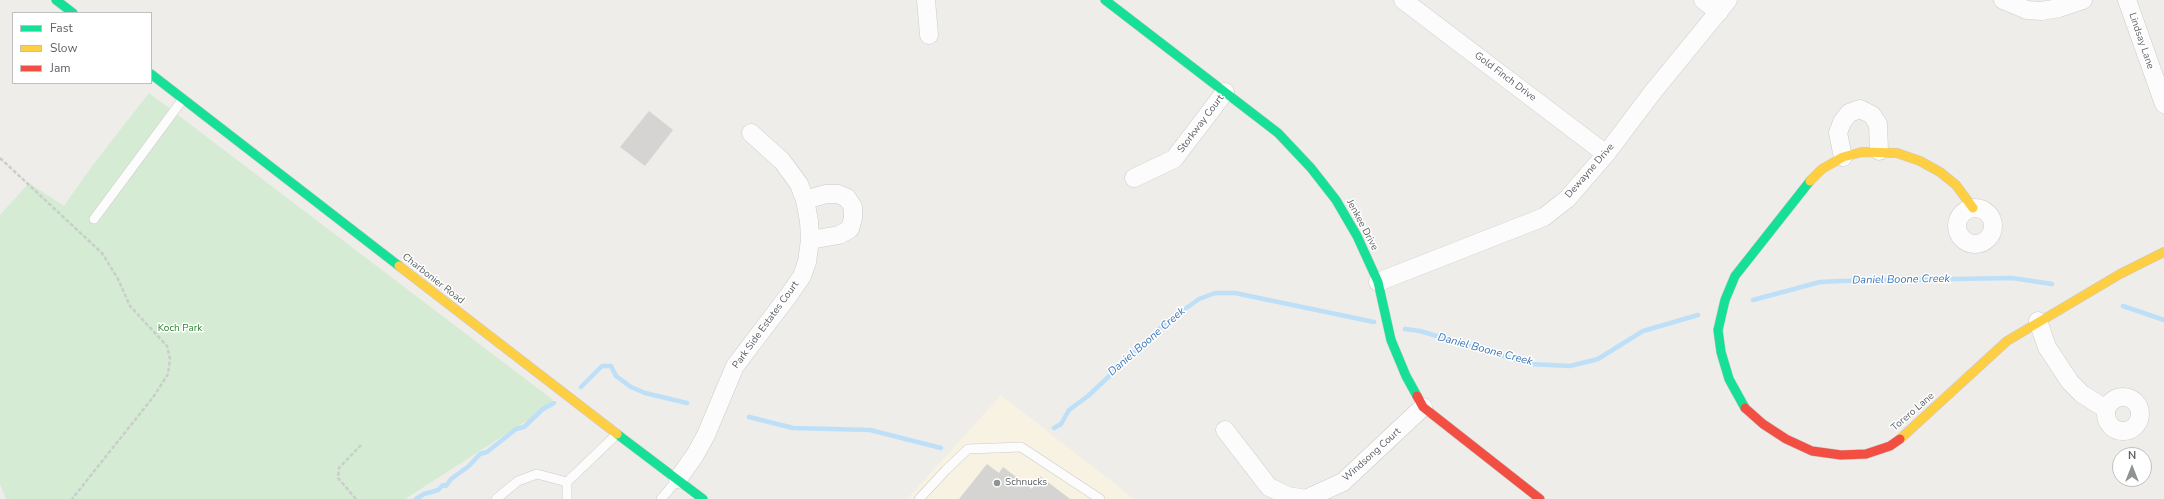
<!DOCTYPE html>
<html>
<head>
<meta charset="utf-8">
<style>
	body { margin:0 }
	#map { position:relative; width:2164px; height:499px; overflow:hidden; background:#eeede9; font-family:"Nunito Sans",sans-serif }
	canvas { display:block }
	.legend { position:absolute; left:12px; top:12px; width:140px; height:72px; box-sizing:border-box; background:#fff; border:1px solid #bec0c2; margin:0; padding:5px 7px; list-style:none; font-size:12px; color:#5d6267 }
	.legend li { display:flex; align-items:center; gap:8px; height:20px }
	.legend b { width:20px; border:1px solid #bec0c2 }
	.north { position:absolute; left:2112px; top:447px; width:40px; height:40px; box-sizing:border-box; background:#fff; border:1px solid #bec0c2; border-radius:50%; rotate:0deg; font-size:11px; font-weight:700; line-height:16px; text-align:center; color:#5d6267 }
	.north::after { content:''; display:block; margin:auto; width:14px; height:18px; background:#909394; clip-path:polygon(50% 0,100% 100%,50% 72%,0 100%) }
</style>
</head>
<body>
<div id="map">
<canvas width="2164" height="499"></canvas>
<ul class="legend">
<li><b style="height:5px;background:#16e098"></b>Fast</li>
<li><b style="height:5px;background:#ffcf43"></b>Slow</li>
<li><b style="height:5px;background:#f24e42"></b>Jam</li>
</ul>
<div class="north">N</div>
</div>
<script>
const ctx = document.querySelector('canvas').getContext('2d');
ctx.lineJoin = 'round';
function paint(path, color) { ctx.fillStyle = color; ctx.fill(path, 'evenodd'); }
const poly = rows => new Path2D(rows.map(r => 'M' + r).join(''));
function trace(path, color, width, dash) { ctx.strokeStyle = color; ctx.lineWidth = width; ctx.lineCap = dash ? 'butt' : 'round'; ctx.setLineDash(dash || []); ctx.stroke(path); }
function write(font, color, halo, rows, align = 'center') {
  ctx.font = font + ' "Nunito Sans",sans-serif'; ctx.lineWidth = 3; ctx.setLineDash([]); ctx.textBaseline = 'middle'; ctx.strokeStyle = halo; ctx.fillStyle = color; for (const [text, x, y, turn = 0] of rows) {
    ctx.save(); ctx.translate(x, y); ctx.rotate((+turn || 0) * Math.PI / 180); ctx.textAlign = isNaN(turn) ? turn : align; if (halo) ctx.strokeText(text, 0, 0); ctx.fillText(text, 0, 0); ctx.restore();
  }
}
const commercial = poly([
	[1001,395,1134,499,907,499]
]);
const green = poly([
	[149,93,553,400,540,412,405,499,6,499,0,484,0,215,29,183,64,206,92,166]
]);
const stream = poly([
	[1753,300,1820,282,1840,281,2012,278,2052,284],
	[2123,306,2164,320],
	[1405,329,1420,331,1530,364,1570,366,1598,359,1643,331,1698,315],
	[581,387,602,366,611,366,616,376,631,387,645,393,687,403],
	[749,417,793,428,870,430,941,448],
	[1054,428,1061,424,1069,410,1088,396,1168,321,1199,299,1215,293,1235,293,1374,322],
	[416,499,424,494,438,490,443,485,446,486,451,479,469,466,480,454,487,452,516,429,524,427,543,409,554,403]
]);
const building = poly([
	[649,111,673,130,645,166,620,147],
	[987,464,999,473,1003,467,1032,489,1040,476,1070,499,959,499]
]);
const path = poly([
	[0,158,102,253,118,279,130,306,167,346,170,359,168,374,154,396,72,499],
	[356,499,338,478,339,468,361,445]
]);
const lane = poly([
	[94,219,183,99],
	[567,482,617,434],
	[567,482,567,499],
	[496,499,518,481,537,474,567,482],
	[661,499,678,479],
	[919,499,946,470,968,449,1021,447,1100,499]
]);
const street = poly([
	[926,0,929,35],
	[1403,0,1606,154],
	[1703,0,1719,12],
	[2003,0,2027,10,2041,11,2059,8,2083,0],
	[2127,0,2164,104],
	[1843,157,1838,133,1842,122,1849,113,1860,109,1872,115,1878,124,1879,151],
	[1134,178,1174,159,1225,92],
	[805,200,826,194,838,194,847,198,853,207,853,218,850,229,839,235,810,240],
	'1957 226a18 18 0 1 1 36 0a18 18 0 1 1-36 0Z',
	[1378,282,1544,217,1567,199,1606,154,1652,93,1728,0],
	[2038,321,2047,347,2070,382,2082,394,2106,409],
	'2106 414a17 17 0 1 1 34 0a17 17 0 1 1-34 0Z',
	[1225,430,1269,487,1288,496,1306,499,1343,482,1423,407],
	[678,479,695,455,706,435,735,366,789,295,802,276,807,262,810,240,809,221,805,200,799,184,782,161,751,133]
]);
const fast = poly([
	[56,0,73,13],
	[1105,0,1278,133,1311,168,1336,200,1357,236,1378,282,1391,340,1406,376,1417,396],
	[151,74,399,266],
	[1745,408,1729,379,1721,352,1718,330,1725,300,1735,276,1810,181],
	[617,434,703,499]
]);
const slow = poly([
	[1810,181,1822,169,1843,157,1862,152,1897,153,1920,161,1940,172,1956,185,1973,208],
	[399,266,617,434],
	[1900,439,2007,341,2120,274,2164,252]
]);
const jam = poly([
	[1417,396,1423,407,1540,499],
	[1745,408,1763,424,1786,439,1812,451,1841,455,1866,454,1890,446,1900,439]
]);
const markers = [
	[997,483,4,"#909394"]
];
const streetNames = [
	["Lindsay Lane",2141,41,71],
	["Gold Finch Drive",1505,77,37],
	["Storkway Court",1201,124,-53],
	["Dewayne Drive",1590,171,-49],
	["Jenkee Drive",1362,225,62],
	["Charbonier Road",433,279,38],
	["Park Side Estates Court",766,325,-54],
	["Torero Lane",1913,412,-41],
	["Windsong Court",1372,455,-42]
];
const parkNames = [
	["Koch Park",180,329]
];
const poiNames = [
	["Schnucks",1005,483]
];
const waterNames = [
	["Daniel Boone Creek",1901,280,-1],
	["Daniel Boone Creek",1147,342,-41],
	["Daniel Boone Creek",1485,350,15]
];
paint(commercial, '#f7f2e2');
paint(green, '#d5ebd3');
trace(stream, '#bddff8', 4.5);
paint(building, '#d5d4d2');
trace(lane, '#cbcbcb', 10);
trace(street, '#cbcbcb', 19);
trace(fast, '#c9cac9', 10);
trace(slow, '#c9cac9', 10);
trace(jam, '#c9cac9', 10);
trace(path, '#c9cecb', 2.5, [4, 2]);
trace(lane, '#fcfcfc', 9);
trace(street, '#fcfcfc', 18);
trace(fast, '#16e098', 9);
trace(slow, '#ffcf43', 9);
trace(jam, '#f24e42', 9);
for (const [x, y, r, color] of markers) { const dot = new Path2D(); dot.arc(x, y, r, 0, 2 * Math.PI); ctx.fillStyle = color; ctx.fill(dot); trace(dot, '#fff', 1.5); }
write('10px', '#5d6267', '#fff', streetNames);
write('10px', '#2f8533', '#fff', parkNames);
write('10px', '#5d6267', '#fff', poiNames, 'left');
write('italic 11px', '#3b78b9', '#fff', waterNames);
</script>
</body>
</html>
